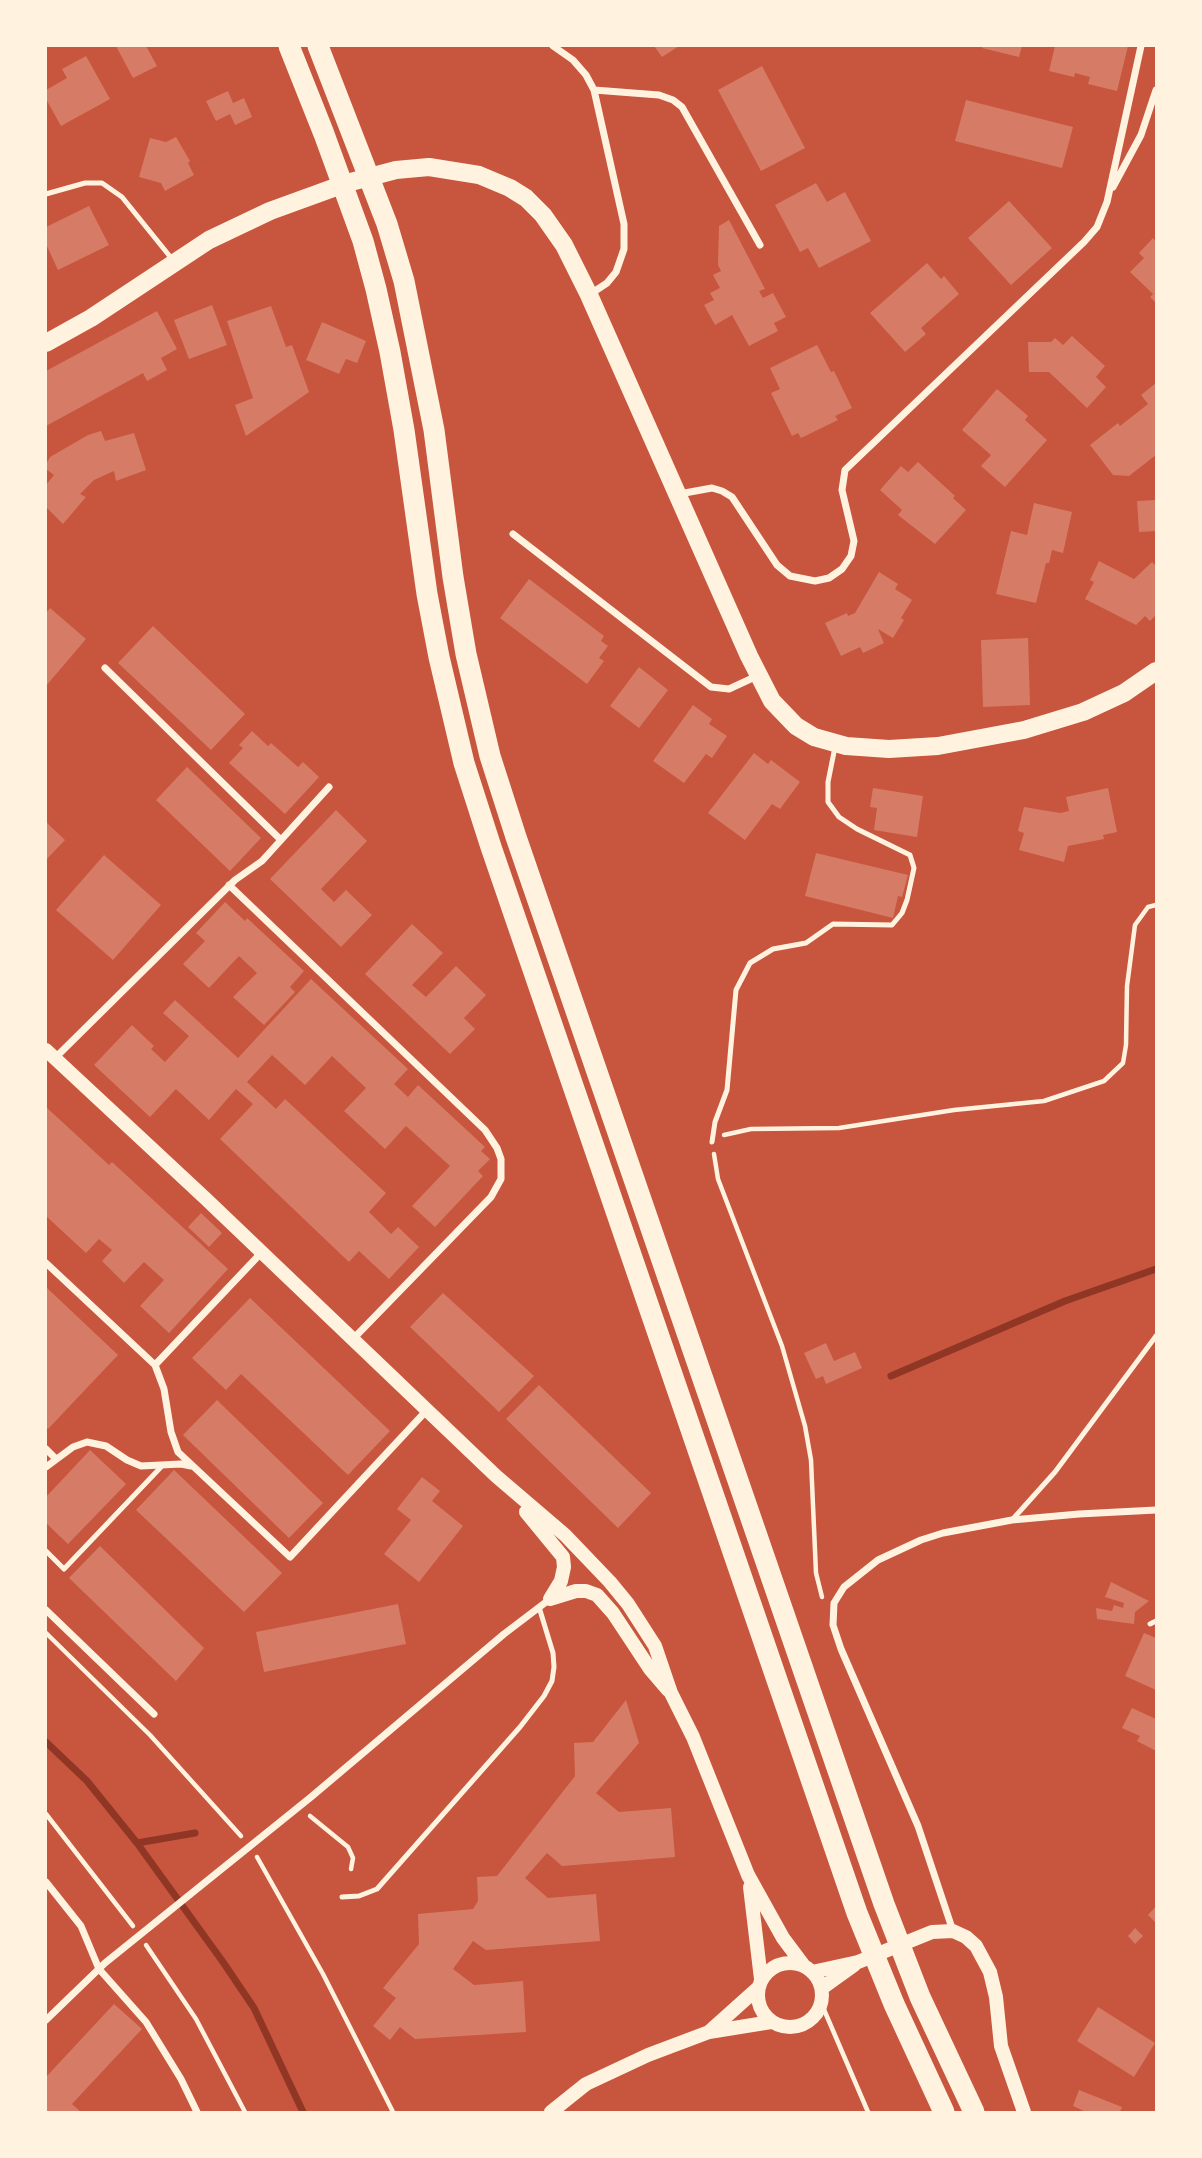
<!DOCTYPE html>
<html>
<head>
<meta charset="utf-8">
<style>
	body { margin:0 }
	#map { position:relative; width:1202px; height:2158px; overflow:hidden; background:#c8553d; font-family:Lora,serif }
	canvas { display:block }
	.frame { position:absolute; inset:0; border:47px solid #fff3e0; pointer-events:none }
</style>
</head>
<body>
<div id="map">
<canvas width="1202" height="2158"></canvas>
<div class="frame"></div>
</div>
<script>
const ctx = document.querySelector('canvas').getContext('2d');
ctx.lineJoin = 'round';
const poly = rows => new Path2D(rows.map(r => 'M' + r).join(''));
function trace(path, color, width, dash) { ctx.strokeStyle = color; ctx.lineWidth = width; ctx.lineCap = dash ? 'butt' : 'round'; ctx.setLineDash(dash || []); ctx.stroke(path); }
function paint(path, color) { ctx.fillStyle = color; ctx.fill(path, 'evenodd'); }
const stream = poly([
	[891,1376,1065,1301,1156,1269],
	[46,1742,87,1781,137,1843,223,1962,254,2008,303,2112],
	[137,1843,195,1833]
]);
const building = poly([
	[116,46,146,46,157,66,133,78],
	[654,46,679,46,662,57],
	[983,46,1022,46,1019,57,982,48],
	[1055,46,1128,46,1117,91,1088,84,1090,77,1075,73,1074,77,1049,71],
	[86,56,110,99,61,126,46,99,46,90,67,78,62,69],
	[762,66,805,148,761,171,718,90],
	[228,91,233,103,244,98,252,117,235,125,230,114,216,121,206,101],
	[966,100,1073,127,1062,168,955,141],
	[176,137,190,161,188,163,194,175,165,191,161,183,139,177,150,138,166,142],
	[816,183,827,202,845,192,871,241,819,268,808,248,800,252,775,205],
	[1009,201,1052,248,1011,285,968,238],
	[89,206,109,245,58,270,46,244,46,227],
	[729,220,765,289,759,291,763,298,773,293,786,317,774,323,778,331,749,346,732,315,715,325,704,305,714,300,710,293,720,288,713,275,721,271,718,265,719,226],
	[1153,238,1156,242,1156,303,1150,297,1153,294,1130,272,1144,258,1139,253],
	[927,263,941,279,944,276,959,294,921,328,926,334,905,352,870,313],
	[212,305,227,345,189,359,174,320],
	[271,306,286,347,292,345,309,392,246,436,235,405,253,398,227,321],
	[157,311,177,349,161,358,167,370,147,381,143,373,46,426,46,371],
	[322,322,366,341,357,363,346,359,339,374,306,360],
	[1072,336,1105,366,1096,377,1106,387,1087,408,1049,372,1029,372,1028,342,1051,342,1055,338,1063,345],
	[817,345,831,372,834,371,852,408,835,416,838,420,801,438,798,433,792,436,771,393,780,389,770,368],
	[1156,383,1156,455,1129,476,1113,475,1090,445,1118,423,1120,426,1148,404,1141,395],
	[997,389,1028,416,1025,420,1047,440,1005,487,981,466,991,455,962,430],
	[101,431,105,441,134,433,146,470,116,481,114,471,94,480,80,494,86,497,63,524,46,507,46,485,54,475,46,469,46,464,50,457,88,435],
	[918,462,955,496,953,498,966,510,935,544,898,515,902,510,880,490,901,466,908,472],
	[1156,500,1156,531,1139,532,1137,501],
	[1034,503,1072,512,1063,553,1052,550,1049,563,1046,563,1036,603,996,594,1011,531,1027,535],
	[1099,561,1134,579,1152,562,1156,566,1156,615,1150,621,1145,616,1136,625,1085,599,1094,582,1090,580],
	[879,572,898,584,895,589,912,600,901,618,904,620,893,638,878,629,884,643,863,653,860,647,841,656,825,623,847,613,848,616,855,613],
	[529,579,604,636,601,641,608,646,599,658,604,661,587,684,500,618],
	[50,608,86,639,46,686,46,613],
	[153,626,245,714,211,750,118,663],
	[1028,638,1030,705,983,707,981,640],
	[639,667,668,690,639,728,610,706],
	[693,705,712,719,709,724,727,736,712,758,706,754,684,783,653,761],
	[252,731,268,746,271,743,298,767,303,762,319,777,285,814,229,763,243,748,239,745],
	[754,753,768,764,771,760,800,782,780,809,772,804,745,840,708,813],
	[187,767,261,838,230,871,156,800],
	[873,788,923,796,917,837,874,830,877,808,870,807],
	[1108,788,1117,832,1103,835,1104,839,1068,846,1064,862,1019,850,1024,833,1018,831,1024,807,1060,813,1069,811,1066,797],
	[336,810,367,841,321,889,334,902,346,890,372,915,341,947,270,879],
	[46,822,65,840,46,860],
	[816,853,908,875,902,897,898,896,893,918,805,896],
	[104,855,161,905,113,960,56,910],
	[225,902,245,921,247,918,304,971,290,987,295,992,264,1025,233,997,257,973,239,956,209,988,183,964,205,941,196,933],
	[412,924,443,953,412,985,426,997,456,966,486,995,464,1018,475,1029,450,1054,365,974],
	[311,979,408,1069,394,1084,408,1097,418,1085,485,1147,481,1151,490,1159,478,1171,483,1176,435,1227,412,1206,450,1166,406,1126,385,1149,344,1111,366,1088,332,1056,305,1085,272,1055,247,1082,276,1109,285,1099,386,1193,369,1212,391,1234,398,1227,419,1247,389,1279,359,1251,349,1262,220,1139,253,1104,236,1089,209,1120,176,1089,150,1117,94,1065,132,1025,154,1046,151,1049,165,1062,189,1036,163,1013,175,1000,238,1058],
	[46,1107,109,1165,112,1162,228,1269,169,1333,140,1306,164,1280,144,1262,124,1283,102,1261,112,1250,99,1239,86,1253,46,1216],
	[201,1213,222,1233,209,1247,188,1227],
	[46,1287,118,1355,48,1429,46,1427],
	[443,1293,534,1376,499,1412,410,1327],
	[250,1298,390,1431,348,1475,241,1374,226,1390,192,1358],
	[826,1343,834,1361,855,1352,862,1368,826,1384,823,1376,816,1379,804,1353],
	[539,1385,651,1493,618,1528,506,1419],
	[217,1400,323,1503,289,1538,183,1435],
	[90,1450,126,1484,68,1544,46,1523,46,1497],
	[174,1470,282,1573,244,1612,136,1510],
	[422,1477,440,1491,432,1501,463,1526,419,1582,384,1554,411,1520,397,1509],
	[100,1546,204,1648,176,1681,69,1578],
	[1111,1582,1149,1601,1135,1612,1134,1624,1097,1619,1096,1608,1112,1611,1114,1605,1123,1608,1124,1603,1105,1597],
	[398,1604,406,1644,264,1672,256,1632],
	[1144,1633,1156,1638,1156,1690,1125,1676],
	[626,1700,639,1743,596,1793,619,1812,671,1808,675,1857,562,1866,547,1853,525,1878,548,1898,596,1894,600,1941,486,1950,473,1941,453,1969,474,1985,523,1981,526,2032,415,2039,400,2027,390,2040,373,2026,396,1998,383,1988,419,1944,418,1914,473,1909,478,1901,477,1877,497,1876,575,1776,574,1743,593,1742],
	[1132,1708,1156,1719,1156,1751,1137,1741,1140,1736,1122,1728],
	[1156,1906,1156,1923,1148,1915],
	[1135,1928,1143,1936,1135,1944,1128,1936],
	[114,2004,142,2029,72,2104,81,2112,46,2112,46,2077],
	[1098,2007,1155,2043,1134,2077,1077,2041],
	[1079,2090,1122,2107,1120,2112,1086,2112,1073,2106]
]);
const path = poly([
	[724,1135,751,1129,839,1128,954,1110,1044,1101,1104,1081,1123,1063,1126,1045,1127,986,1135,925,1148,907,1156,905],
	[714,1154,718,1179,782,1346,805,1426,811,1460,816,1573,822,1597],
	[46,1633,150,1735,241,1836],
	[46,1814,133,1926],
	[310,1816,348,1847,353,1858,351,1869],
	[257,1857,323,1974,393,2112],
	[146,1945,196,2019,245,2112],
	[822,2005,868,2112]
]);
const service = poly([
	[46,194,85,183,102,183,122,197,172,259],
	[712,1142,715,1122,727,1090,736,990,750,963,773,949,806,943,833,924,892,925,902,913,907,900,914,868,910,855,857,829,839,817,828,802,828,782,835,747],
	[1012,1520,1055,1472,1156,1336],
	[46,1551,64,1569,162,1466],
	[1150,1624,1156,1621],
	[342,1897,359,1896,377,1889,520,1727,544,1696,552,1681,554,1667,553,1653,539,1607]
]);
const minor = poly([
	[553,46,573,60,586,75,594,90,624,224,624,249,616,272,607,283,589,295],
	[594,90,659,95,673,100,682,107,760,245],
	[1113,187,1141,135,1156,90],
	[679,494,712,488,722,491,732,497,777,565,790,576,815,581,829,578,842,569,851,556,854,541,842,490,845,470,1084,242,1097,227,1107,202,1141,46],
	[513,534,711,687,729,689,757,676],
	[105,668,281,840],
	[229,885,485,1130,497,1148,501,1159,501,1179,491,1197,353,1339],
	[55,1058,235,880,262,861,329,787],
	[46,1263,155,1365,164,1389,171,1432,178,1452,290,1557,427,1410],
	[155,1365,262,1252],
	[46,1449,55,1458],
	[46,1467,73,1447,87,1442,106,1446,127,1460,141,1466,181,1464,191,1466],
	[46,1610,154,1714],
	[46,1882,81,1926,99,1969,146,2022,181,2079,197,2112],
	[953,1931,918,1826,841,1649,833,1625,834,1603,844,1587,878,1560,921,1540,943,1533,1012,1520,1079,1514,1156,1510],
	[46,2020,105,1963,311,1797,504,1634,550,1599]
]);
const secondary = poly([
	[46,1050,206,1199,496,1476,565,1535,610,1582,628,1604,655,1646,671,1693,693,1737,748,1875,783,1938,804,1966],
	[526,1512,563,1557,564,1567,561,1581,550,1599],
	[550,1599,576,1591,586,1591,597,1595,613,1613,650,1669,668,1690],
	[750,1887,761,1979],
	'758 1995a32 32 0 1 1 64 0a32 32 0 1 1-64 0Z',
	[812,1972,858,1962,932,1932,953,1931,966,1937,976,1946,990,1972,996,1997,1001,2046,1024,2112],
	[822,1988,854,1965],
	[710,2031,758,1988],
	[551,2112,586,2084,648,2055,709,2032,771,2022]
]);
const primary = poly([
	[46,343,91,318,209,240,270,211,347,183,396,170,429,167,479,175,510,188,526,198,543,215,564,245,589,295,749,656,772,701,796,726,814,737,846,746,889,749,938,746,1024,730,1083,712,1124,693,1156,671]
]);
const motorway = poly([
	[289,46,324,134,363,241,376,289,390,352,404,430,427,594,439,657,464,763,491,847,857,1913,894,2004,944,2112],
	[318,46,387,224,404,281,434,430,453,577,466,654,490,756,516,837,884,1904,920,1997,974,2112]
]);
trace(stream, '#8f3625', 7);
paint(building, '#d67c66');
trace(path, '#fff3e0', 4.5);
trace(service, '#fff3e0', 5);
trace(minor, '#fff3e0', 7);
trace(secondary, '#fff3e0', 14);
trace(primary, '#fff3e0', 18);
trace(motorway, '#fff3e0', 21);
</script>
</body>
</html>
